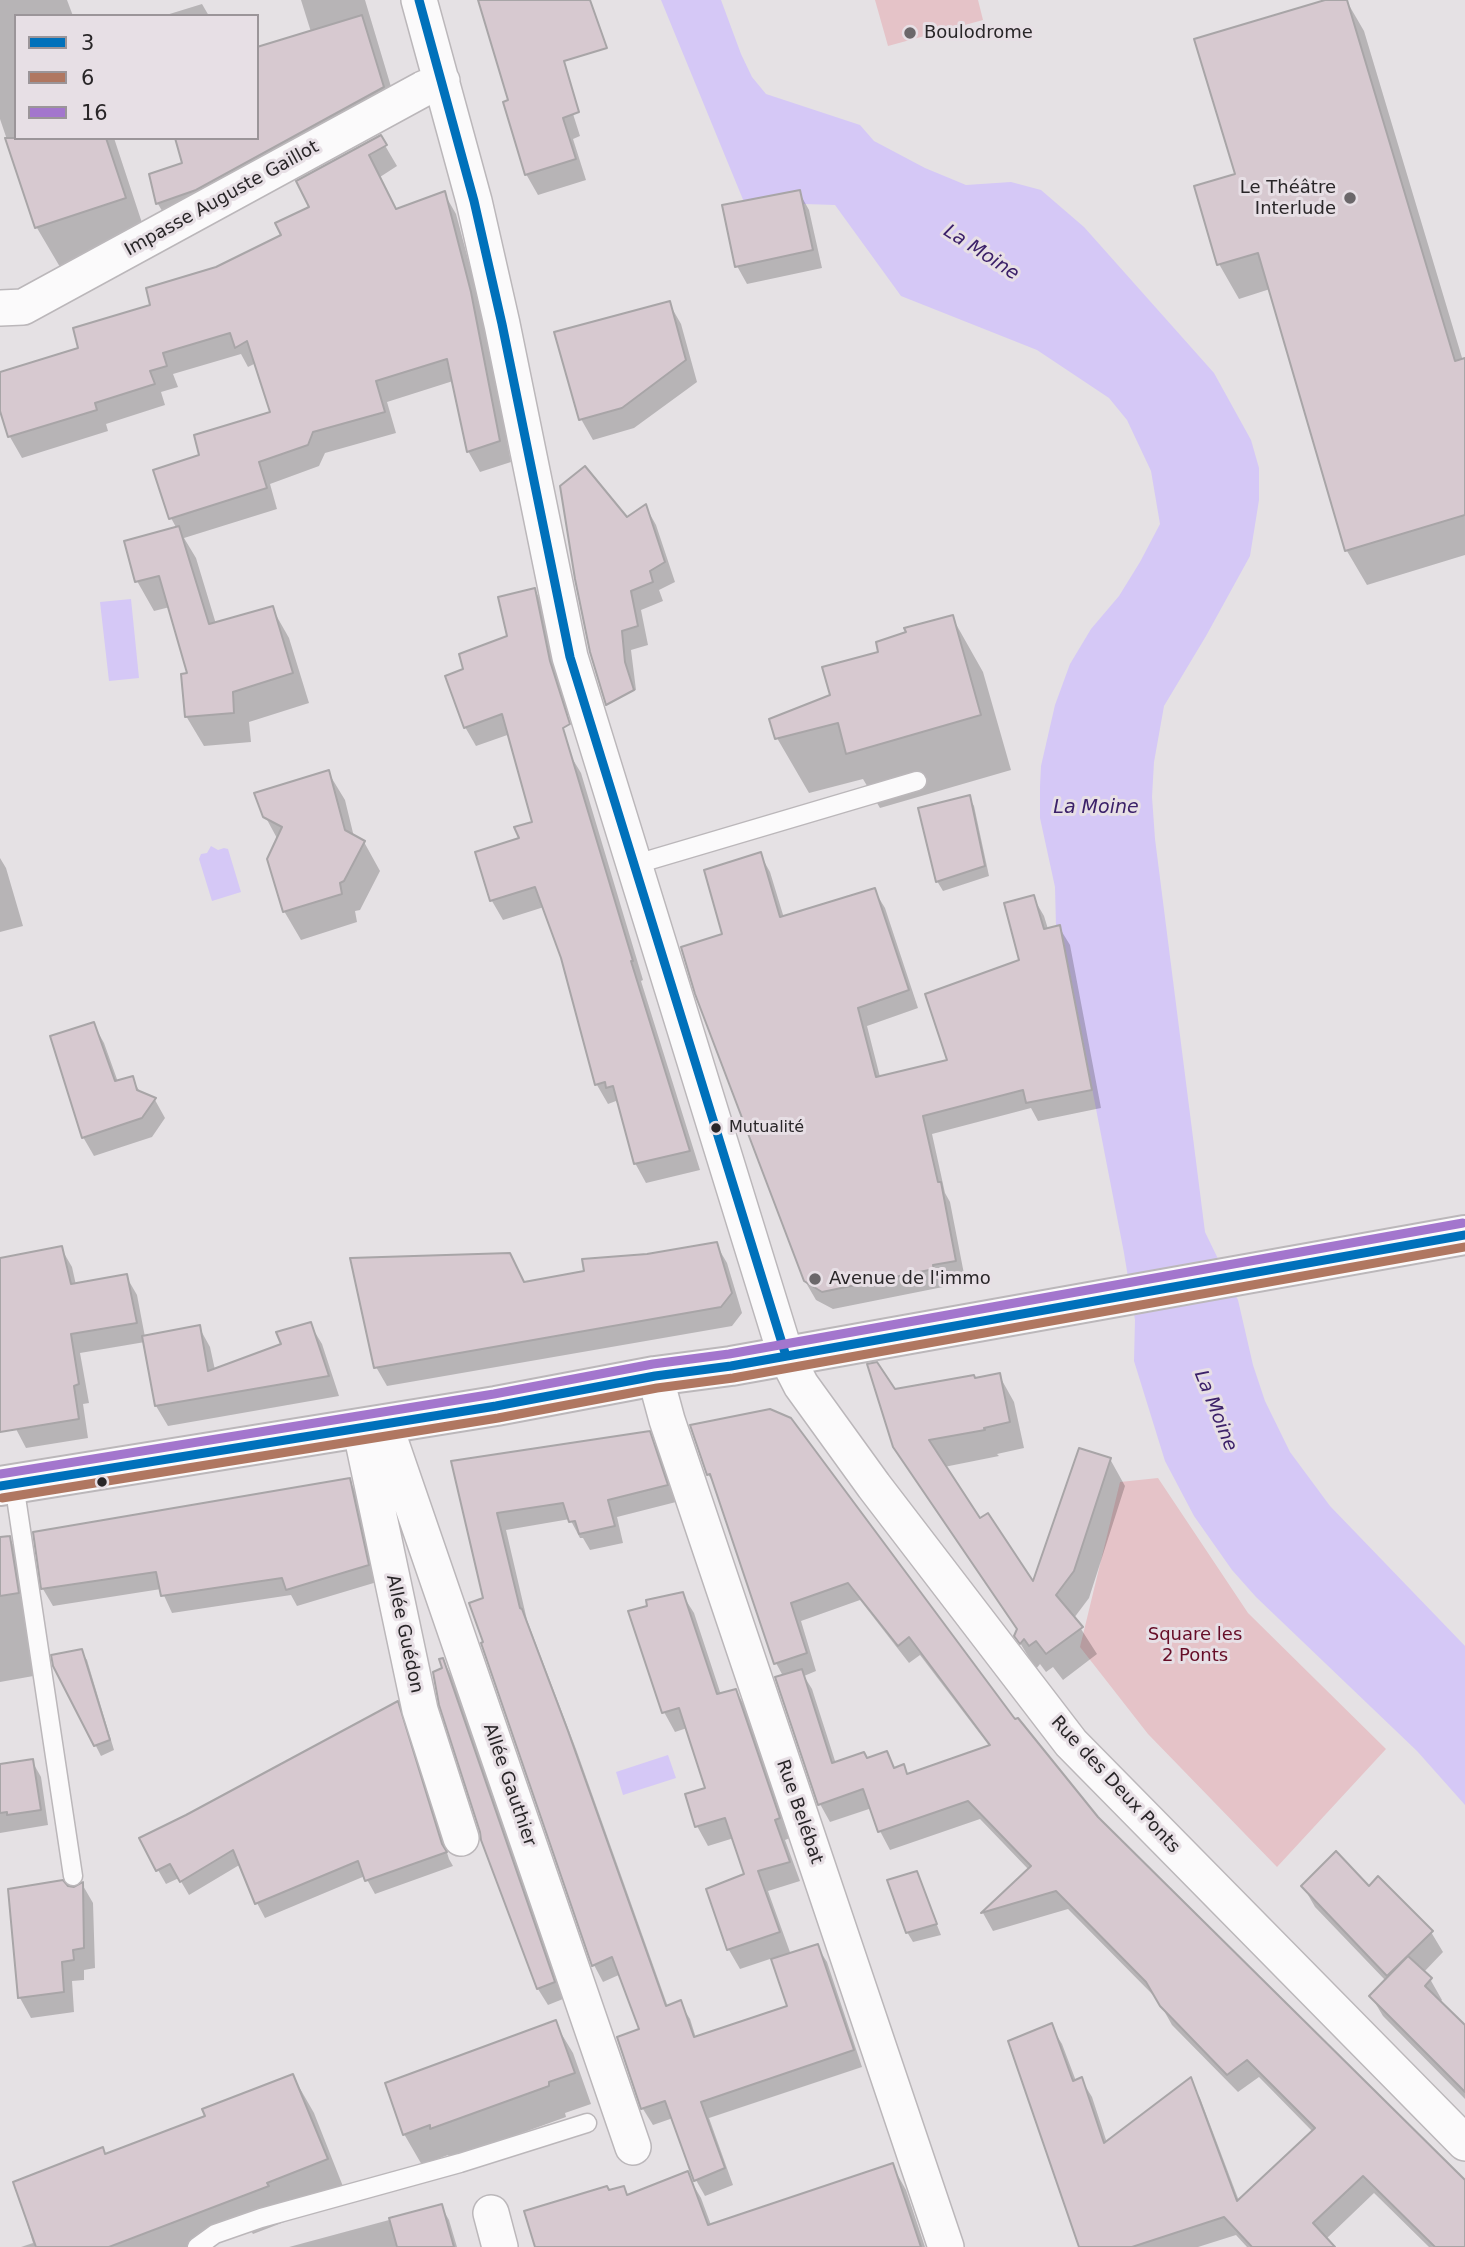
<!DOCTYPE html>
<html>
<head>
<meta charset="utf-8">
<style>
	body { margin:0 }
	#map { position:relative; width:1465px; height:2247px; overflow:hidden; background:#e5e1e4; font-family:"DejaVu Sans",sans-serif }
	canvas { display:block }
	.legend { position:absolute; left:14px; top:14px; width:245px; height:126px; box-sizing:border-box; background:#e7dfe5; border:2px solid #9b9599; margin:0; padding:9px 12px; list-style:none; font-size:21px; color:#292628 }
	.legend li { display:flex; align-items:center; gap:14px; height:35px }
	.legend b { width:35px; border:2px solid #9b9599 }
</style>
</head>
<body>
<div id="map">
<canvas width="1465" height="2247"></canvas>
<ul class="legend">
<li><b style="height:9px;background:#0071bb"></b>3</li>
<li><b style="height:9px;background:#b07761"></b>6</li>
<li><b style="height:9px;background:#a376cd"></b>16</li>
</ul>
</div>
<script>
const ctx = document.querySelector('canvas').getContext('2d');
ctx.lineJoin = 'round';
function paint(path, color) { ctx.fillStyle = color; ctx.fill(path, 'evenodd'); }
const poly = rows => new Path2D(rows.map(r => 'M' + r).join(''));
function trace(path, color, width, dash) { ctx.strokeStyle = color; ctx.lineWidth = width; ctx.lineCap = dash ? 'butt' : 'round'; ctx.setLineDash(dash || []); ctx.stroke(path); }
function write(font, color, halo, rows, align = 'center') {
  ctx.font = font + ' "DejaVu Sans",sans-serif'; ctx.lineWidth = 6; ctx.setLineDash([]); ctx.textBaseline = 'middle'; ctx.strokeStyle = halo; ctx.fillStyle = color; for (const [text, x, y, turn = 0] of rows) {
    ctx.save(); ctx.translate(x, y); ctx.rotate((+turn || 0) * Math.PI / 180); ctx.textAlign = isNaN(turn) ? turn : align; if (halo) ctx.strokeText(text, 0, 0); ctx.fillText(text, 0, 0); ctx.restore();
  }
}
const green = poly([
	[875,0,978,0,983,20,888,46],
	[1158,1478,1248,1613,1386,1749,1277,1867,1148,1734,1080,1647,1120,1482]
]);
const water = poly([
	[661,0,721,0,741,54,752,77,766,94,860,125,874,141,925,168,966,185,1011,182,1041,190,1084,227,1214,373,1251,440,1259,468,1259,500,1250,556,1206,636,1164,706,1154,762,1152,797,1155,839,1205,1232,1238,1300,1253,1365,1265,1401,1290,1452,1330,1506,1465,1646,1465,1805,1417,1751,1256,1597,1232,1570,1194,1516,1165,1461,1134,1361,1135,1320,1124,1253,1064,944,1060,926,1056,926,1055,887,1040,818,1040,786,1041,766,1055,705,1070,664,1091,629,1119,596,1140,562,1160,524,1151,471,1127,420,1109,398,1037,350,901,296,835,205,744,202],
	[131,599,139,678,109,681,100,602],
	[211,846,218,850,224,848,228,849,241,892,212,901,199,859,201,854,207,853],
	[668,1755,676,1778,623,1795,616,1772]
]);
const shadow = poly([
	[0,0,67,0,73,16,16,16,16,138,114,138,147,238,60,267,37,228,0,119],
	[301,0,365,0,401,120,177,236,158,204,151,175,257,138,311,32],
	[478,0,537,0,580,136,573,139,586,180,538,195,526,174,510,101],
	[1332,0,1346,0,1364,31,1463,361,1465,360,1465,555,1367,585,1347,551,1270,289,1239,299,1219,264,1237,175],
	[202,4,209,16,163,16],
	[380,137,397,166,380,177,397,211,444,193,456,214,483,315,511,462,480,472,468,451,453,381,387,402,396,433,325,453,319,466,270,484,277,509,184,538,196,558,216,624,272,608,289,638,309,703,249,722,251,742,204,746,186,716,190,674,170,607,154,611,137,581,177,529,171,518,272,413,256,363,248,367,241,354,173,374,178,387,161,392,165,405,106,424,108,431,22,458,10,437,0,405,0,374,81,350,216,269,283,236],
	[799,192,809,210,822,268,747,284,737,266],
	[669,303,681,324,697,382,634,428,593,440,581,419],
	[646,507,656,525,675,582,659,590,663,601,641,610,648,645,631,650,636,690,611,699,627,519],
	[535,590,545,609,570,713,476,746,465,727],
	[952,617,983,672,1011,770,880,808,863,779,809,793,777,738,832,696,880,653],
	[569,753,581,773,643,980,641,981,700,1170,646,1183,635,1163,619,1107,616,1101,608,1104,597,1085,562,958,544,907,503,920,492,901,477,853,522,839,534,823],
	[328,772,345,800,354,837,364,842,380,871,360,910,355,911,357,922,301,940,284,911,278,840,265,816],
	[969,797,974,806,989,876,943,891,937,881],
	[760,854,770,872,784,918,874,890,885,908,918,1008,867,1026,880,1077,949,1061,1021,961,1033,897,1044,916,1048,929,1059,927,1070,945,1101,1108,1038,1121,1031,1108,932,1134,945,1193,950,1202,965,1279,942,1283,943,1287,833,1309,816,1300,805,1281,725,935],
	[0,858,6,868,23,926,0,932],
	[94,1025,104,1043,118,1082,132,1078,141,1094,155,1100,165,1118,152,1137,94,1156,83,1137],
	[716,1244,727,1263,742,1313,732,1326,387,1386,376,1367,509,1255,525,1284,585,1273,647,1256],
	[61,1248,72,1267,76,1285,126,1276,137,1295,145,1337,199,1327,210,1347,215,1370,284,1346,310,1324,322,1344,339,1396,168,1426,156,1406,145,1342,80,1353,89,1403,83,1404,88,1438,26,1448,16,1429,0,1370,0,1260],
	[999,1375,1014,1402,1024,1448,997,1454,999,1456,944,1467,980,1521,1034,1585,1110,1459,1125,1486,1089,1598,1074,1618,1097,1654,1063,1680,1053,1667,1046,1672,1040,1664,1036,1669,1032,1663,1016,1636,1018,1631,911,1474,895,1446,894,1391],
	[692,1427,1015,1722,1097,1818,1465,2183,1465,2247,1429,2247,1374,2193,1326,2239,1333,2247,1247,2247,1236,2235,1198,2247,1080,2247,1051,2026,1062,2044,1076,2081,1081,2079,1092,2097,1107,2143,1190,2080,1200,2098,1239,2201,1313,2132,1259,2077,1238,2092,1172,2025,1158,2000,1068,1909,993,1931,983,1913,1029,1870,980,1819,890,1850,880,1831,872,1808,830,1822,820,1804,783,1676,776,1663,717,1489,708,1474],
	[860,1600,909,1663,920,1655,990,1747,908,1776,903,1767,896,1770,886,1753,867,1760,836,1764,812,1689,804,1676,816,1671,801,1621],
	[649,1433,658,1450,676,1502,617,1517,623,1543,590,1550,583,1538,580,1538,570,1519,506,1530,527,1620,576,1749,668,2007,680,2003,690,2019,696,2038,790,2007,773,1958,740,1969,729,1950,708,1890,746,1875,734,1838,708,1846,697,1826,708,1789,687,1728,675,1732,664,1712,682,1594,694,1613,721,1695,736,1691,747,1710,790,1838,785,1840,800,1881,768,1891,791,1955,817,1946,827,1962,862,2067,709,2118,733,2185,705,2196,696,2180,673,2118,653,2125,643,2109,619,2039,642,2030,621,1974,603,1982,594,1965,485,1599,453,1463],
	[349,1480,359,1497,377,1582,297,1606,291,1595,172,1613,161,1589,53,1606,43,1589,35,1534],
	[9,1538,21,1558,39,1675,0,1682,0,1539],
	[81,1651,87,1660,114,1750,101,1756,55,1665],
	[443,1660,452,1677,563,1999,548,2005,538,1989,482,1840],
	[397,1703,405,1717,449,1859,453,1866,375,1894,365,1876,265,1918,257,1903,241,1864,189,1895,179,1878,166,1884,158,1870],
	[32,1761,41,1777,48,1825,0,1833,0,1766],
	[916,1873,941,1935,913,1942,907,1932],
	[82,1884,93,1903,95,1968,84,1970,84,1980,72,1981,74,2012,31,2018,20,1998,67,1888,74,1889],
	[1303,1886,1369,1888,1431,1932,1443,1952,1423,1973,1430,1979,1442,2000,1439,2003,1465,2028,1465,2099,1383,2016,1371,1996,1386,1981,1315,1907],
	[555,2023,573,2053,591,2104,565,2113,566,2117,450,2159,448,2155,422,2165,404,2134],
	[294,2078,314,2113,346,2194,285,2217,287,2221,253,2234,251,2231,209,2247,21,2247,33,2243,15,2183,105,2156,207,2117],
	[892,2165,906,2190,925,2247,537,2247,609,2192,623,2188,628,2196,687,2174,701,2198,711,2225],
	[441,2206,449,2220,457,2247,289,2247]
]);
const building = poly([
	[478,0,590,0,607,48,564,61,579,112,563,118,576,159,525,175,503,102,508,100,478,0],
	[1325,0,1347,0,1455,361,1465,358,1465,515,1345,551,1258,253,1217,265,1194,186,1235,174,1194,39,1325,0],
	[362,15,384,87,196,190,156,204,149,174,182,163,175,138,257,138,257,47,362,15],
	[381,135,387,145,369,155,396,209,445,191,471,292,500,441,467,452,447,359,376,381,385,412,313,432,308,445,259,462,267,488,169,519,153,470,199,455,194,435,270,412,247,341,235,348,230,333,163,353,167,366,150,371,155,384,95,403,97,410,8,437,0,411,0,372,78,348,73,328,150,305,146,288,216,267,281,235,275,223,309,207,296,181,381,135],
	[5,138,106,138,126,198,35,228,5,138],
	[800,190,813,250,735,267,722,205,800,190],
	[670,301,686,360,622,408,579,420,554,332,670,301],
	[585,466,627,517,646,504,665,562,650,571,653,582,631,591,638,626,622,631,625,662,634,690,606,705,590,652,575,579,560,486,585,466],
	[179,526,209,624,273,606,293,673,233,692,234,713,185,717,181,674,187,673,159,576,135,582,124,541,179,526],
	[535,588,550,661,570,724,563,728,633,961,631,961,690,1151,634,1164,613,1086,606,1088,605,1082,595,1085,561,958,535,887,490,901,475,852,519,838,514,827,532,822,502,714,464,728,445,676,463,669,459,654,507,636,498,597,535,588],
	[953,615,981,715,846,754,838,723,775,739,769,719,830,695,822,667,878,652,876,642,906,632,904,628,953,615],
	[329,770,345,830,365,841,344,881,340,883,342,894,283,912,267,859,282,827,263,817,254,793,329,770],
	[970,795,985,866,936,882,918,808,970,795],
	[761,852,780,917,875,888,909,990,858,1008,876,1077,947,1060,925,994,1019,960,1004,903,1034,895,1044,929,1060,925,1092,1090,1026,1103,1023,1090,923,1116,938,1182,941,1182,956,1261,933,1265,934,1269,822,1292,804,1281,695,994,681,947,722,934,704,870,761,852],
	[94,1022,115,1081,133,1076,137,1090,156,1098,142,1118,82,1138,50,1036,94,1022],
	[717,1242,732,1293,721,1307,374,1368,350,1258,510,1253,524,1282,584,1271,582,1259,647,1254,717,1242],
	[62,1246,71,1284,127,1274,137,1323,71,1334,79,1384,74,1386,79,1419,0,1432,0,1258,62,1246],
	[311,1322,329,1376,155,1406,142,1336,200,1325,208,1371,281,1344,276,1332,311,1322],
	[877,1362,895,1389,974,1375,975,1378,1000,1373,1010,1422,984,1428,985,1430,929,1440,980,1518,988,1513,1033,1581,1079,1448,1111,1458,1074,1571,1056,1595,1083,1627,1046,1654,1036,1641,1029,1646,1024,1639,1020,1644,1014,1636,1017,1629,893,1447,867,1364,877,1362],
	[770,1409,791,1418,1015,1719,1018,1718,1098,1817,1465,2180,1465,2247,1435,2247,1363,2176,1313,2223,1335,2247,1252,2247,1224,2217,1132,2247,1079,2247,1008,2041,1052,2023,1073,2081,1082,2077,1104,2143,1191,2077,1237,2201,1315,2128,1247,2060,1227,2075,1160,2006,1146,1982,1056,1891,981,1913,1031,1866,968,1801,878,1832,863,1789,818,1805,775,1677,802,1669,832,1763,864,1752,867,1758,887,1751,894,1768,904,1764,907,1774,990,1745,909,1637,898,1646,848,1583,791,1603,807,1653,774,1664,710,1474,707,1475,690,1425,770,1409],
	[650,1431,668,1485,608,1500,615,1526,579,1534,575,1521,569,1522,563,1503,497,1513,520,1608,522,1609,568,1731,666,2006,681,2000,694,2037,787,2006,771,1959,818,1944,854,2050,701,2102,725,2168,694,2181,665,2101,641,2109,617,2037,639,2029,612,1957,592,1966,481,1643,483,1642,469,1603,483,1598,451,1461,650,1431],
	[350,1478,369,1565,286,1590,282,1578,161,1596,156,1572,41,1589,33,1532,350,1478],
	[10,1536,19,1593,0,1596,0,1537,10,1536],
	[683,1592,717,1694,736,1689,780,1818,775,1820,790,1862,758,1871,780,1932,727,1950,706,1889,744,1874,725,1818,695,1827,685,1794,705,1788,679,1708,662,1713,628,1611,647,1606,646,1600,683,1592],
	[82,1649,110,1740,94,1746,53,1666,51,1655,82,1649],
	[443,1658,555,1982,537,1989,481,1840,480,1832,439,1705,433,1672,442,1668,439,1659,443,1658],
	[398,1701,442,1844,447,1852,365,1881,358,1861,255,1904,233,1850,180,1882,170,1864,156,1871,139,1838,186,1815,398,1701],
	[33,1759,41,1810,7,1815,7,1812,0,1813,0,1764,33,1759],
	[1336,1851,1369,1886,1378,1876,1433,1931,1387,1976,1301,1886,1336,1851],
	[917,1871,937,1924,906,1933,887,1880,917,1871],
	[63,1880,68,1886,74,1887,83,1882,84,1948,73,1950,74,1960,62,1962,64,1992,18,1998,8,1889,63,1880],
	[1408,1956,1432,1978,1425,1986,1465,2025,1465,2092,1369,1996,1408,1956],
	[556,2020,575,2073,549,2082,549,2086,430,2129,430,2125,403,2135,385,2083,556,2020],
	[293,2074,328,2159,267,2183,269,2186,109,2247,36,2247,13,2182,103,2147,105,2154,205,2116,202,2109,293,2074],
	[893,2163,921,2247,535,2247,524,2211,607,2186,609,2190,624,2186,627,2195,688,2171,708,2225,893,2163],
	[442,2204,454,2247,397,2247,389,2218,442,2204]
]);
const service = poly([
	[633,865,917,781],
	[14,1484,73,1876],
	[197,2247,215,2234,261,2218,460,2163,587,2123]
]);
const minor = poly([
	[419,0,474,201,502,324,570,657,786,1356,801,1385,874,1486,1071,1743,1465,2143],
	[0,308,23,307,423,89,442,81],
	[655,1376,667,1420,946,2247],
	[384,1423,633,2147],
	[360,1427,420,1710,461,1838],
	[491,2213,500,2247]
]);
const secondary = poly([
	[0,1486,496,1406,655,1376,731,1366,1465,1235]
]);
const bus1 = poly([
	[419,0,474,201,502,324,570,657,786,1356],
	[0,1486,496,1406,655,1376,731,1366,1465,1235]
]);
const bus2 = poly([
	[2,1498,498,1418,657,1388,733,1378,1465,1247]
]);
const bus3 = poly([
	[0,1474,494,1394,653,1364,729,1354,1463,1223]
]);
const markers = [
	[910,33,7,"#6b676a"],
	[1350,198,7,"#6b676a"],
	[716,1128,6,"#292628"],
	[815,1279,7,"#6b676a"],
	[102,1482,6,"#292628"]
];
const busNames = [
	["Mutualité",729,1128]
];
const poiNames = [
	["Boulodrome",924,33],
	["Le Théâtre",1336,188,"right"],
	["Interlude",1336,209,"right"],
	["Avenue de l'immo",829,1279]
];
const streetNames = [
	["Impasse Auguste Gaillot",222,199,-29],
	["Allée Guédon",404,1634,78],
	["Allée Gauthier",509,1785,71],
	["Rue des Deux Ponts",1115,1785,47],
	["Rue Belébat",799,1812,71]
];
const parkNames = [
	["Square les",1195,1635],
	["2 Ponts",1195,1656]
];
const waterNames = [
	["La Moine",981,253,33],
	["La Moine",1096,808],
	["La Moine",1215,1411,68]
];
paint(green, '#e5c3c8');
paint(water, '#d5c8f6');
paint(shadow, '#0003');
paint(building, '#d7c9d0');
trace(building, '#a8a5a7', 2);
trace(service, '#bbb7ba', 21);
trace(minor, '#bbb7ba', 38);
trace(secondary, '#bbb7ba', 42);
trace(service, '#fbfafb', 18);
trace(minor, '#fbfafb', 35);
trace(secondary, '#fbfafb', 38);
trace(bus1, '#0071bb', 9);
trace(bus2, '#b07761', 9);
trace(bus3, '#a376cd', 9);
for (const [x, y, r, color] of markers) { const dot = new Path2D(); dot.arc(x, y, r, 0, 2 * Math.PI); ctx.fillStyle = color; ctx.fill(dot); trace(dot, '#e7dfe5', 2.5); }
write('16px', '#292628', '#e7dfe5', busNames, 'left');
write('18px', '#292628', '#e7dfe5', poiNames, 'left');
write('18px', '#292628', '#e7dfe5', streetNames);
write('18px', '#660d27', '#e7dfe5', parkNames);
write('italic 19px', '#3c2169', '#e7dfe5', waterNames);
</script>
</body>
</html>
